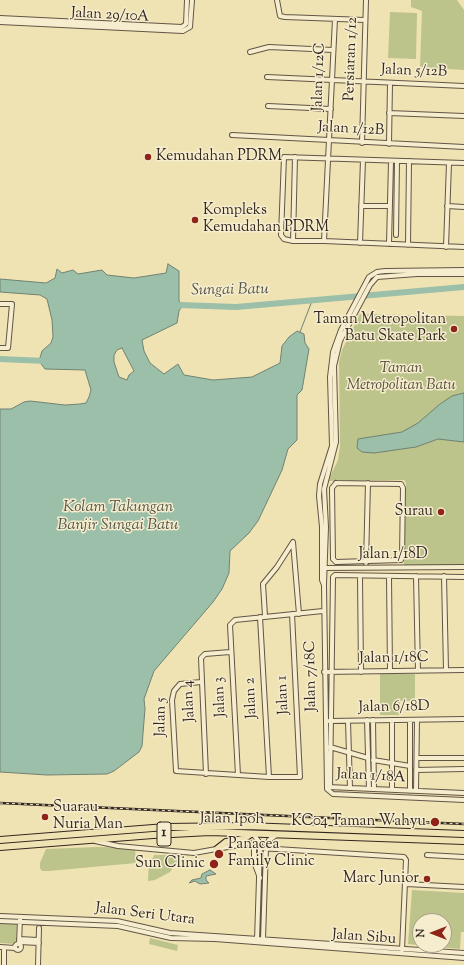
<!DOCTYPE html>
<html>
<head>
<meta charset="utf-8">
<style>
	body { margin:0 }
	#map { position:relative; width:464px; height:965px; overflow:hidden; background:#f0e3b3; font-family:"Sorts Mill Goudy",serif }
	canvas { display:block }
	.north { position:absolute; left:412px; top:913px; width:40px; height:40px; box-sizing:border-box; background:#f5edce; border:1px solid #a79d88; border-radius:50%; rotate:270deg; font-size:11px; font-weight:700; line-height:16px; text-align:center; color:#332620 }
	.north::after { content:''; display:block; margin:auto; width:14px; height:18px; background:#8f2418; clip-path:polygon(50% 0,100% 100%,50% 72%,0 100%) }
</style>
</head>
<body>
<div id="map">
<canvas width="464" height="965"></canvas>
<div class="north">N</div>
</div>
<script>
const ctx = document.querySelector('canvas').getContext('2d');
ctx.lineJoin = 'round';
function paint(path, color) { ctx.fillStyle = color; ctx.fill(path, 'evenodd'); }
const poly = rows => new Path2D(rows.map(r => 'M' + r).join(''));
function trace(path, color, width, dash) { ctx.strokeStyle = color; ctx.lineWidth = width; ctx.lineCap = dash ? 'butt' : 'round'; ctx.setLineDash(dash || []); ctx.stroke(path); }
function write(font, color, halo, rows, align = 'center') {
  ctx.font = font + ' "Sorts Mill Goudy",serif'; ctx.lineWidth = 3; ctx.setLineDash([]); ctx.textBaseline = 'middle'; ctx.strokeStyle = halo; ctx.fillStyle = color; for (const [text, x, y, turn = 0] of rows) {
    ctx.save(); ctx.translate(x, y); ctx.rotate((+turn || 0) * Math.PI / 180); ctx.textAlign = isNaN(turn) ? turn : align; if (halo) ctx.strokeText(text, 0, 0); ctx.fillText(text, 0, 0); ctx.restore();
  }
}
const green = poly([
	[411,0,457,0,464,10,464,70,420,67,422,11,411,7],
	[390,12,417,13,416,59,388,58],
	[360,314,464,316,464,565,404,565,406,483,404,480,328,481,338,460,340,446,339,362,342,350],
	[380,674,415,674,415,701,400,701,400,715,380,715],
	[97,847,135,848,136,863,49,871,42,871,40,868,40,863,46,849],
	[154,855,182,855,170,872,155,880,148,881,149,860,153,858],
	[412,890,464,893,464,932,461,932,460,949,408,944],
	[420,921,444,921,444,945,420,945],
	[0,923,17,923,16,944,0,943],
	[150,938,178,945,177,951,149,944]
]);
const water = poly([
	[168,264,179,271,179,301,183,305,179,311,177,323,142,340,144,351,150,363,164,374,178,364,184,375,213,380,252,377,280,363,282,346,289,337,297,331,304,334,305,343,309,349,302,390,297,395,297,440,288,449,282,470,258,521,249,533,230,551,229,573,222,589,213,602,154,671,144,699,145,709,142,746,139,752,114,771,107,774,47,775,0,772,0,409,11,409,24,402,30,401,65,405,80,404,86,403,89,397,91,390,85,370,45,369,39,361,42,351,51,343,53,337,52,320,47,299,40,295,0,292,0,279,46,283,55,278,57,269,62,273,73,270,78,274,102,270,107,275,134,278,166,273,168,264],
	[122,348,134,371,129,375,127,380,119,377,114,362,114,355,117,350,122,348],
	[464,393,464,442,438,439,416,447,374,453,362,452,357,448,358,439,402,432,418,423,440,404,452,396,464,393],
	[210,870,216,874,206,876,206,880,209,883,200,884,195,881,189,883,192,880,201,878,202,874,210,870]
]);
const stream = poly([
	[300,332,312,301]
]);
const river = poly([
	[178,307,180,305,236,307,464,287],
	[0,359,46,361]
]);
const minor = poly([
	[277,0,280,16,285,17,365,20],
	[0,18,182,27,186,24,187,0],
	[335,19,324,241,464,247],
	[0,22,183,31,190,27,192,0],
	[250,52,269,47,333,50],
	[267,77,464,86],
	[268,106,331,109],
	[389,113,464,116],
	[232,135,464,147],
	[362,143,366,0],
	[389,144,390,83],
	[361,206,390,206],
	[447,206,464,207],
	[396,235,397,161],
	[293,241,295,157],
	[324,241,293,241,284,239,281,235,284,157,464,163],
	[360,243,363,160],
	[389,244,391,161],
	[408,245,409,161],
	[446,247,449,163],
	[464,270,385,271,377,272,369,277,341,330,333,352,330,377,332,446,320,484,319,496,322,527,322,580,324,585,327,789,333,794,464,800],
	[0,304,12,304,8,348,0,348],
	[336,483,401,484,403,488,402,557,401,560,336,562,333,559,332,488,336,483],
	[366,563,368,483],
	[324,568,464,567],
	[360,576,361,672],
	[389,576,390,671],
	[416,576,418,671],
	[444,576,446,670],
	[324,585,326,527,324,489,336,442,334,366,340,341,370,285,377,277,417,274,464,274],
	[265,616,263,584,277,567,293,542,299,614],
	[260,617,269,777],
	[324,672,464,670],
	[201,682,180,684,174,691,172,700,176,771,269,777,300,777,292,614],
	[367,720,369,789],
	[373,720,374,789],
	[392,720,392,790],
	[329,721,464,719],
	[348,721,350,788],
	[330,747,368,758],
	[417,758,464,758],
	[373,760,410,766],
	[416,770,464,769],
	[206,774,201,658,205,654,230,652],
	[238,775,230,625,235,620,323,611],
	[328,787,464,793],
	[330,787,333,577,335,575,464,577],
	[410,791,410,720],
	[416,791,417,720],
	[253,834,260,843,260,848,257,940],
	[95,841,118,846,194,853,250,843,254,846,254,862,260,878],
	[260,848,404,857,406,860,402,950],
	[427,855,464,857],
	[406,884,464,887],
	[0,916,117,921,170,933,464,953],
	[0,921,118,926,171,938,215,939,464,958],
	[19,939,38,940],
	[263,939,266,848,269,840,275,836],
	[19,942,39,943],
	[19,944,20,919],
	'15 947a3 3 0 1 1 6 0a3 3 0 1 1-6 0Z',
	[0,947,15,948],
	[4,965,4,948],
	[38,965,39,928]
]);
const highway = poly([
	[0,840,166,827,246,826,464,834],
	[0,847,153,835,210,832,464,841],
	[217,849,226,842,243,839,251,834]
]);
const rail = poly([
	[0,803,464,824]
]);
const markers = [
	[148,157,4,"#8f2418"],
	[195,220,4,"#8f2418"],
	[454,329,4,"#8f2418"],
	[441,512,4,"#8f2418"],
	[45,817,4,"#8f2418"],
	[435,822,5,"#8f2418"],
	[219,854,5,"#8f2418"],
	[214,864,5,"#8f2418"],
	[427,879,4,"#8f2418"]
];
const shields = [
	[164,834,14]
];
const shieldNames = [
	["1",164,834]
];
const streetNames = [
	["Jalan 29/10A",110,16,3],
	["Persiaran 1/12",352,59,-88],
	["Jalan 5/12B",414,72,2],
	["Jalan 1/12C",320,77,-88],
	["Jalan 1/12B",351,130,3],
	["Jalan 1/18D",393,555],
	["Jalan 1/18C",394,659,-1],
	["Jalan 7/18C",312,676,-91],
	["Jalan 1",284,695,-93],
	["Jalan 3",221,697,-93],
	["Jalan 2",252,698,-93],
	["Jalan 4",190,701,-93],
	["Jalan 6/18D",394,708,-1],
	["Jalan 5",162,717,-89],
	["Jalan 1/18A",371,777,3],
	["Jalan Ipoh",232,820,1],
	["Jalan Seri Utara",145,915,7],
	["Jalan Sibu",364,938,4]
];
const poiNames = [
	["Kemudahan PDRM",156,157,"left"],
	["Kompleks",203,211,"left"],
	["Kemudahan PDRM",203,228,"left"],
	["Taman Metropolitan",446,320],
	["Batu Skate Park",446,337],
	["Surau",433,512],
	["Suarau",53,808,"left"],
	["Nuria Man",53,825,"left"],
	["KC04 Taman Wahyu",426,822],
	["Panacea",228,845,"left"],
	["Family Clinic",228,862,"left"],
	["Sun Clinic",205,864],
	["Marc Junior",419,879]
];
const parkNames = [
	["Taman",401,369],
	["Metropolitan Batu",401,386]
];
const waterNames = [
	["Sungai Batu",230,291,-1],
	["Kolam Takungan",118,508],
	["Banjir Sungai Batu",118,526]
];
paint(green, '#bcc38b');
paint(water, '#9bbfa8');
trace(water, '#718272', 1);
trace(stream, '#718272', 1);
trace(river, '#9bbfa8', 6);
trace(minor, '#625545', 6);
trace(highway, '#332620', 8);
trace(minor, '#f5edce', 4);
trace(highway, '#f0e3b3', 6);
trace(rail, '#332620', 2.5);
trace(rail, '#f5edce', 1, [3]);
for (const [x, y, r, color] of markers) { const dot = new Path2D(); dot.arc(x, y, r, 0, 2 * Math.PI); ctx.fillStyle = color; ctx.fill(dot); trace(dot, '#f5edce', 1.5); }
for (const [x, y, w] of shields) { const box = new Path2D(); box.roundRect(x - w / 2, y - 12, w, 24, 3); ctx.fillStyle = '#f5edce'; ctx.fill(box); trace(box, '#332620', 1); }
write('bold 14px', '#332620', null, shieldNames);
write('15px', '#332620', '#f5edce', streetNames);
write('15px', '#332620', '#f5edce', poiNames, 'right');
write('italic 15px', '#554d3b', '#f5edce', parkNames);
write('italic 16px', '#525449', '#f5edce', waterNames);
</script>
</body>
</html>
